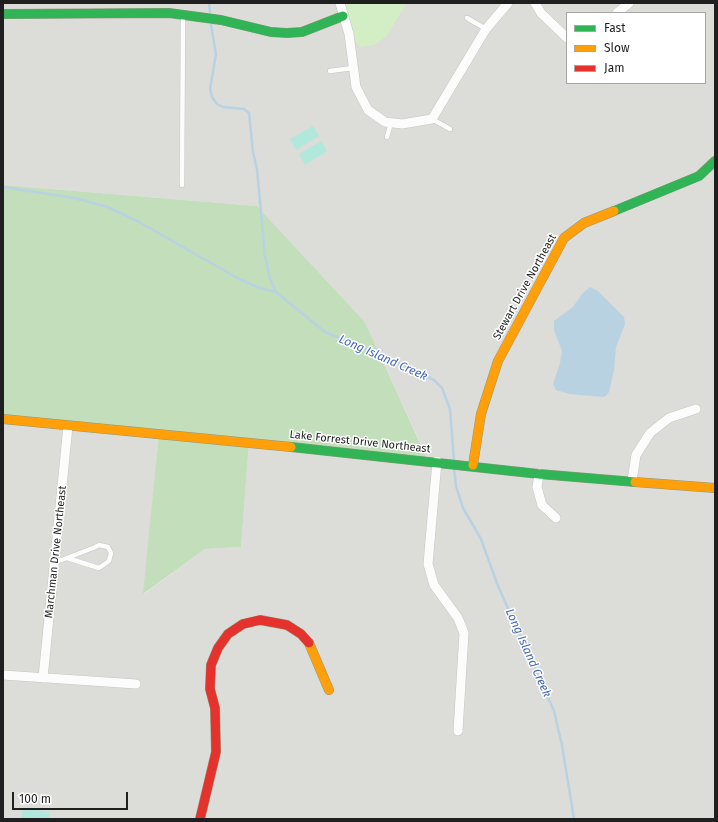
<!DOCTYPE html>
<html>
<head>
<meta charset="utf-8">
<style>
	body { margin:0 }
	#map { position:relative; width:718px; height:822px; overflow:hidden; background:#edede8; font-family:"Fira Sans",sans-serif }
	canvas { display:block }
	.frame { position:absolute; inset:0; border:4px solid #1f1f1f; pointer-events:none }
	.legend { position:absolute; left:566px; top:12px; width:140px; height:72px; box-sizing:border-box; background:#fff; border:1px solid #a5a5a5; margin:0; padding:5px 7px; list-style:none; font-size:12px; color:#1f1f1f }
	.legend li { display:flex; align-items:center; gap:8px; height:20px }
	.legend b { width:20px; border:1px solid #a5a5a5 }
	.scale { position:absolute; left:12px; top:792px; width:116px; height:18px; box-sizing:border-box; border:2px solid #1f1f1f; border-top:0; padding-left:5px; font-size:12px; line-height:14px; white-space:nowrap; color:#1f1f1f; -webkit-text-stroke:3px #fff; paint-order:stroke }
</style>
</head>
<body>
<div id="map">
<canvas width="718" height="822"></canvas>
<div class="frame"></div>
<ul class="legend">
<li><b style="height:5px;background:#30b455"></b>Fast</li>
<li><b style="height:5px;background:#ff9f0a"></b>Slow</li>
<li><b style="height:5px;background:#e5322d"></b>Jam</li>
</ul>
<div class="scale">100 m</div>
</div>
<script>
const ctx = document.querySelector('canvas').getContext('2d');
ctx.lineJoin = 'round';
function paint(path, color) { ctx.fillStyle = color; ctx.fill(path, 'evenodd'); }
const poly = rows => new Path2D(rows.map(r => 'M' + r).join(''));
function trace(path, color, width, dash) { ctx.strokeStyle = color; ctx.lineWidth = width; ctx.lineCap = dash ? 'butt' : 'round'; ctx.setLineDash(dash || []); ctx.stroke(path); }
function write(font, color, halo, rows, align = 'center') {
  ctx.font = font + ' "Fira Sans",sans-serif'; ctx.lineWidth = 3; ctx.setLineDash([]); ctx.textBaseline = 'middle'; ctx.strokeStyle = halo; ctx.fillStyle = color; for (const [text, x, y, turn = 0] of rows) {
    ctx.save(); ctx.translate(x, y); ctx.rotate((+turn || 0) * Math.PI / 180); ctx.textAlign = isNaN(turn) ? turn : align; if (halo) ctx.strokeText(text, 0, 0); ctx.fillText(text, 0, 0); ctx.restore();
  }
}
const residential = poly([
	[3,3,715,3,715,819,3,819,3,416,159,433,144,594,205,549,241,547,249,442,428,460,365,322,257,206,3,185],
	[567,13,705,13,705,83,567,83]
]);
const grass = poly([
	[340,3,407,3,386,37,374,45,360,47,352,38]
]);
const forest = poly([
	[3,185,257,206,365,322,428,461,249,442,241,547,205,549,143,594,159,433,3,416]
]);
const pitch = poly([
	[313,126,319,136,296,150,290,139],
	[321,141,327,151,305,165,299,154],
	[23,808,50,812,49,819,21,819]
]);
const water = poly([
	[590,287,598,291,624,317,625,324,616,347,614,370,609,392,606,396,603,397,569,394,556,390,553,384,560,363,562,351,554,330,554,321,573,307,582,294]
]);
const stream = poly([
	[209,3,210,12],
	[211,25,216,54,210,89,212,97,217,104,223,107,244,109,249,113,253,152,257,169,265,256,270,279,276,292,325,332,392,360,434,380,442,388,450,409,454,461],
	[3,187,74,198,108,207,139,222,239,279,260,288,276,292],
	[454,468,456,486,463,508,481,539,498,586,554,711,562,745,574,819]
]);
const lane = poly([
	[467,18,486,29],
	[330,71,353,68],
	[432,119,450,129],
	[387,137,391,123],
	[182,185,183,16],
	[55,561,62,560,67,558,93,548,99,545,108,547,111,553,109,561,99,568,67,558]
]);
const street = poly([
	[340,3,349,34,356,87,368,110,385,122,402,124,432,119,486,29,508,3],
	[535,3,541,13,567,38],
	[617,13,629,3],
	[437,461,428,564,434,585,458,618,464,633,458,731],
	[539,474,537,487,542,505,556,518],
	[632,481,636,455,650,433,669,418,696,409],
	[3,675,136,684],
	[43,678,68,426]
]);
const fast = poly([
	[3,14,169,13,221,20,271,32,287,33,302,32,343,16],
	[614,211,699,176,715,161],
	[291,447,539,474,635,482]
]);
const slow = poly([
	[3,419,291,447],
	[473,465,481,414,498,361,564,238,584,223,614,211],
	[635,482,715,488],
	[309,643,329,690]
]);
const jam = poly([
	[200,819,216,752,215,708,210,689,211,665,218,648,228,634,243,624,260,620,287,625,301,634,309,643]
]);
const streetNames = [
	["Stewart Drive Northeast",525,287,-61],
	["Lake Forrest Drive Northeast",360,442,6],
	["Marchman Drive Northeast",56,552,-84]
];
const waterNames = [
	["Long Island Creek",383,358,24],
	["Long Island Creek",528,653,66]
];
paint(residential, '#dcdcd9');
paint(grass, '#d3edc5');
paint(forest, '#c2debb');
paint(pitch, '#b0e8db');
paint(water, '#b9d2e2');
trace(stream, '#b9d2e2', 2.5);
trace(lane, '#c6c6c4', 5.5);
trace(street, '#c6c6c4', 10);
trace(fast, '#92997e', 10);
trace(slow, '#92997e', 10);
trace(jam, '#92997e', 10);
trace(lane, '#fcfcfc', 4.5);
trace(street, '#fcfcfc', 9);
trace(fast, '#30b455', 9);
trace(slow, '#ff9f0a', 9);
trace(jam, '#e5322d', 9);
write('11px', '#1f1f1f', '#fff', streetNames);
write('italic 12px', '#4568b5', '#fff', waterNames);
</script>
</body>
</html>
